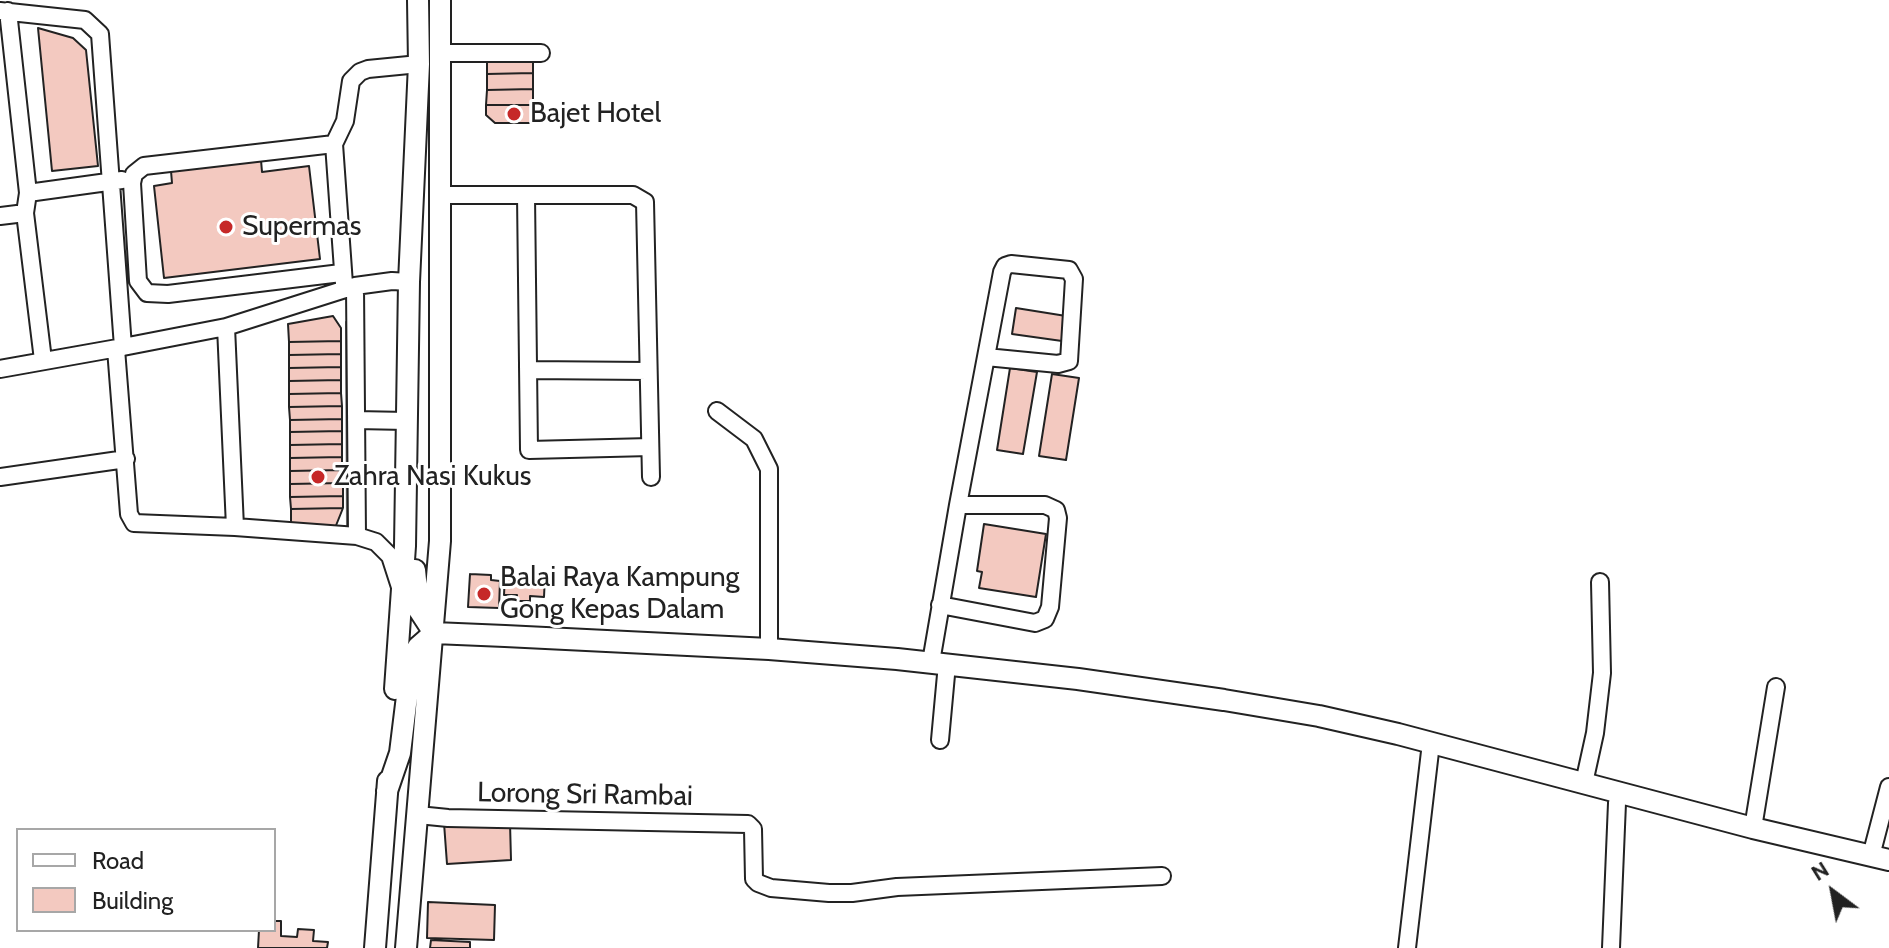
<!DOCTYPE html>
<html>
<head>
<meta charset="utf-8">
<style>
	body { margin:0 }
	#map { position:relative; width:1889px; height:948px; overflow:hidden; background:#fff; font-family:Cabin,sans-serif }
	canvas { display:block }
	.legend { position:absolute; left:16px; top:828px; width:260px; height:104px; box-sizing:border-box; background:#fff; border:2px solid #a7a7a7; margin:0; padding:10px 14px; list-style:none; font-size:24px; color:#222 }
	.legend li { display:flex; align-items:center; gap:16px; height:40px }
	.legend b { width:40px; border:2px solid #a7a7a7 }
	.north { position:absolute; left:1793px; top:852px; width:80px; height:80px; -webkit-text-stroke:6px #fff; paint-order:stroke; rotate:328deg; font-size:22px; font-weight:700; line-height:32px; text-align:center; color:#222 }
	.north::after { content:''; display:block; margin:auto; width:28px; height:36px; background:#222; clip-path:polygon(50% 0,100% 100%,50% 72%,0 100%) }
</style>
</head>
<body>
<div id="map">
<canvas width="1889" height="948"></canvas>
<ul class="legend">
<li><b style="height:10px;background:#fff"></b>Road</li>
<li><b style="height:22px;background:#f3c9c0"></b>Building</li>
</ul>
<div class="north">N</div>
</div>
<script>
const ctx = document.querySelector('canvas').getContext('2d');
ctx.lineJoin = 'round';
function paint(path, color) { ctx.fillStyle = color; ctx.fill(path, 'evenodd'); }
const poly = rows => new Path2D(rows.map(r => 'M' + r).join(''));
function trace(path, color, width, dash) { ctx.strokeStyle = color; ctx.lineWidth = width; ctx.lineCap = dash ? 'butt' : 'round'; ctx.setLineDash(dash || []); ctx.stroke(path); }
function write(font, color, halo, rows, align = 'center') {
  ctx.font = font + ' Cabin,sans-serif'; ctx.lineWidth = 6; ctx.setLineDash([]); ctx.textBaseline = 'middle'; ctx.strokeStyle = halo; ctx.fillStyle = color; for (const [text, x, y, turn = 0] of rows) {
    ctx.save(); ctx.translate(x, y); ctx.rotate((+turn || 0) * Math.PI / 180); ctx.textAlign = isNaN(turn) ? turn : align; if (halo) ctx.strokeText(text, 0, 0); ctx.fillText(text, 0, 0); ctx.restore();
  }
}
const parking = poly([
	[346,322,355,326,356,533,347,529,346,322]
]);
const building = poly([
	[38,28,73,38,86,50,98,166,52,171,38,28],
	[533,57,533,73,487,74,487,58,533,57],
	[533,73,533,89,487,90,487,74,533,73],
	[533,89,533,105,486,105,487,90,533,89],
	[486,105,533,105,533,123,495,123,486,115,486,105],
	[261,160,262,172,309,166,320,259,164,278,154,186,172,183,171,171,261,160],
	[1016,308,1066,316,1062,341,1012,334,1016,308],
	[333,316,341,328,341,341,289,342,288,324,333,316],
	[341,341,341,354,289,355,289,342,341,341],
	[341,354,341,367,289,368,289,355,341,354],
	[341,367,341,380,289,381,289,368,341,367],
	[1010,368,1037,372,1023,454,997,450,1010,368],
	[1052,374,1079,378,1066,460,1039,456,1052,374],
	[341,380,341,393,289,394,289,381,341,380],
	[341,393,342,406,289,407,289,394,341,393],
	[342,406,342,419,290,420,289,407,342,406],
	[342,419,342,431,290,432,290,420,342,419],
	[342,431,342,444,290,445,290,432,342,431],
	[342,444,342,457,290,458,290,445,342,444],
	[342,457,342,470,290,471,290,458,342,457],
	[342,470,343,483,290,484,290,471,342,470],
	[343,483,343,496,290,497,290,484,343,483],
	[343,496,343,508,291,509,290,497,343,496],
	[343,508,335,528,291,526,291,509,343,508],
	[984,524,1046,534,1036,597,979,588,982,572,977,571,984,524],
	[505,573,545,575,544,597,530,596,530,601,517,601,517,595,504,595,505,573],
	[470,574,491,575,491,580,500,581,499,608,468,607,470,574],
	[444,823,510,823,511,860,447,864,444,823],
	[428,902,495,905,494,940,427,938,428,902],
	[274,921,281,921,281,936,297,937,298,929,314,930,313,941,328,942,327,948,258,948,259,930,274,930,274,921],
	[431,940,470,942,470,948,430,948,431,940]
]);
const minor = poly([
	[0,11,85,20,100,34,123,347,226,327,355,286,392,281,409,282],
	[8,11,28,193,25,213,43,360],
	[440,53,541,53],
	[334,144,144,166,134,174,132,183,138,281,147,293,168,294,341,273],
	[28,193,122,180],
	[440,195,633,195,645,202,651,477],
	[526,195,529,450,650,447],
	[0,216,25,213],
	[344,284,334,144,345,121,351,81,360,72,368,69,419,64],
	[355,286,357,536,376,542,390,556,400,587],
	[226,327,235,527],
	[116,349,129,514,134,523,235,527,357,536],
	[0,369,123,347],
	[528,370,648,371],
	[717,411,754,439,769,469,769,649],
	[356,420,407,421],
	[0,477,126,459],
	[940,605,1035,623,1045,619,1050,607,1058,518,1056,510,1045,505,958,505],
	[931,662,958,505,1002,272,1005,266,1011,264,1069,270,1074,279,1069,361,1058,364,986,357],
	[940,740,947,664],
	[1584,783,1595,733,1602,673,1600,582],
	[418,815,448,818,748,824,753,829,754,879,758,883,771,888,829,893,852,893,897,887,1162,876],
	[1753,828,1776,687],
	[1871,856,1889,787],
	[1407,948,1431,743],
	[1611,948,1617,803,1620,793]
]);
const major = poly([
	[415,570,419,610,434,633],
	[395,689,405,546,409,282,419,64,418,0],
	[387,791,400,753,409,680,412,658,418,647,434,633,505,636,769,649,897,659,1078,679,1224,700,1319,716,1398,734,1753,828,1889,860],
	[375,948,388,781],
	[406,948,440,541,440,0]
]);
const markers = [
	[514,114,8,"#c62828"],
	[226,227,8,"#c62828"],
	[318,477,8,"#c62828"],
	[484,594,8,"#c62828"]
];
const poiNames = [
	["Bajet Hotel",530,114],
	["Supermas",242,227],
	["Zahra Nasi Kukus",334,477],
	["Balai Raya Kampung",500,578],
	["Gong Kepas Dalam",500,610]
];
const streetNames = [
	["Lorong Sri Rambai",585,795,1]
];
paint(parking, '#ededed');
trace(parking, '#6f6f6f', 2);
paint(building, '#f3c9c0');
trace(building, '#222', 2);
trace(minor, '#222', 20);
trace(major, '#222', 24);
trace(minor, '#fff', 16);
trace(major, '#fff', 20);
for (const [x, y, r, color] of markers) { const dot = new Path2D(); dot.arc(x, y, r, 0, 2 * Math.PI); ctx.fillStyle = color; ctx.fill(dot); trace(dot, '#fff', 3); }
write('28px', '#222', '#fff', poiNames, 'left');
write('28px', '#222', '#fff', streetNames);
</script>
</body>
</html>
